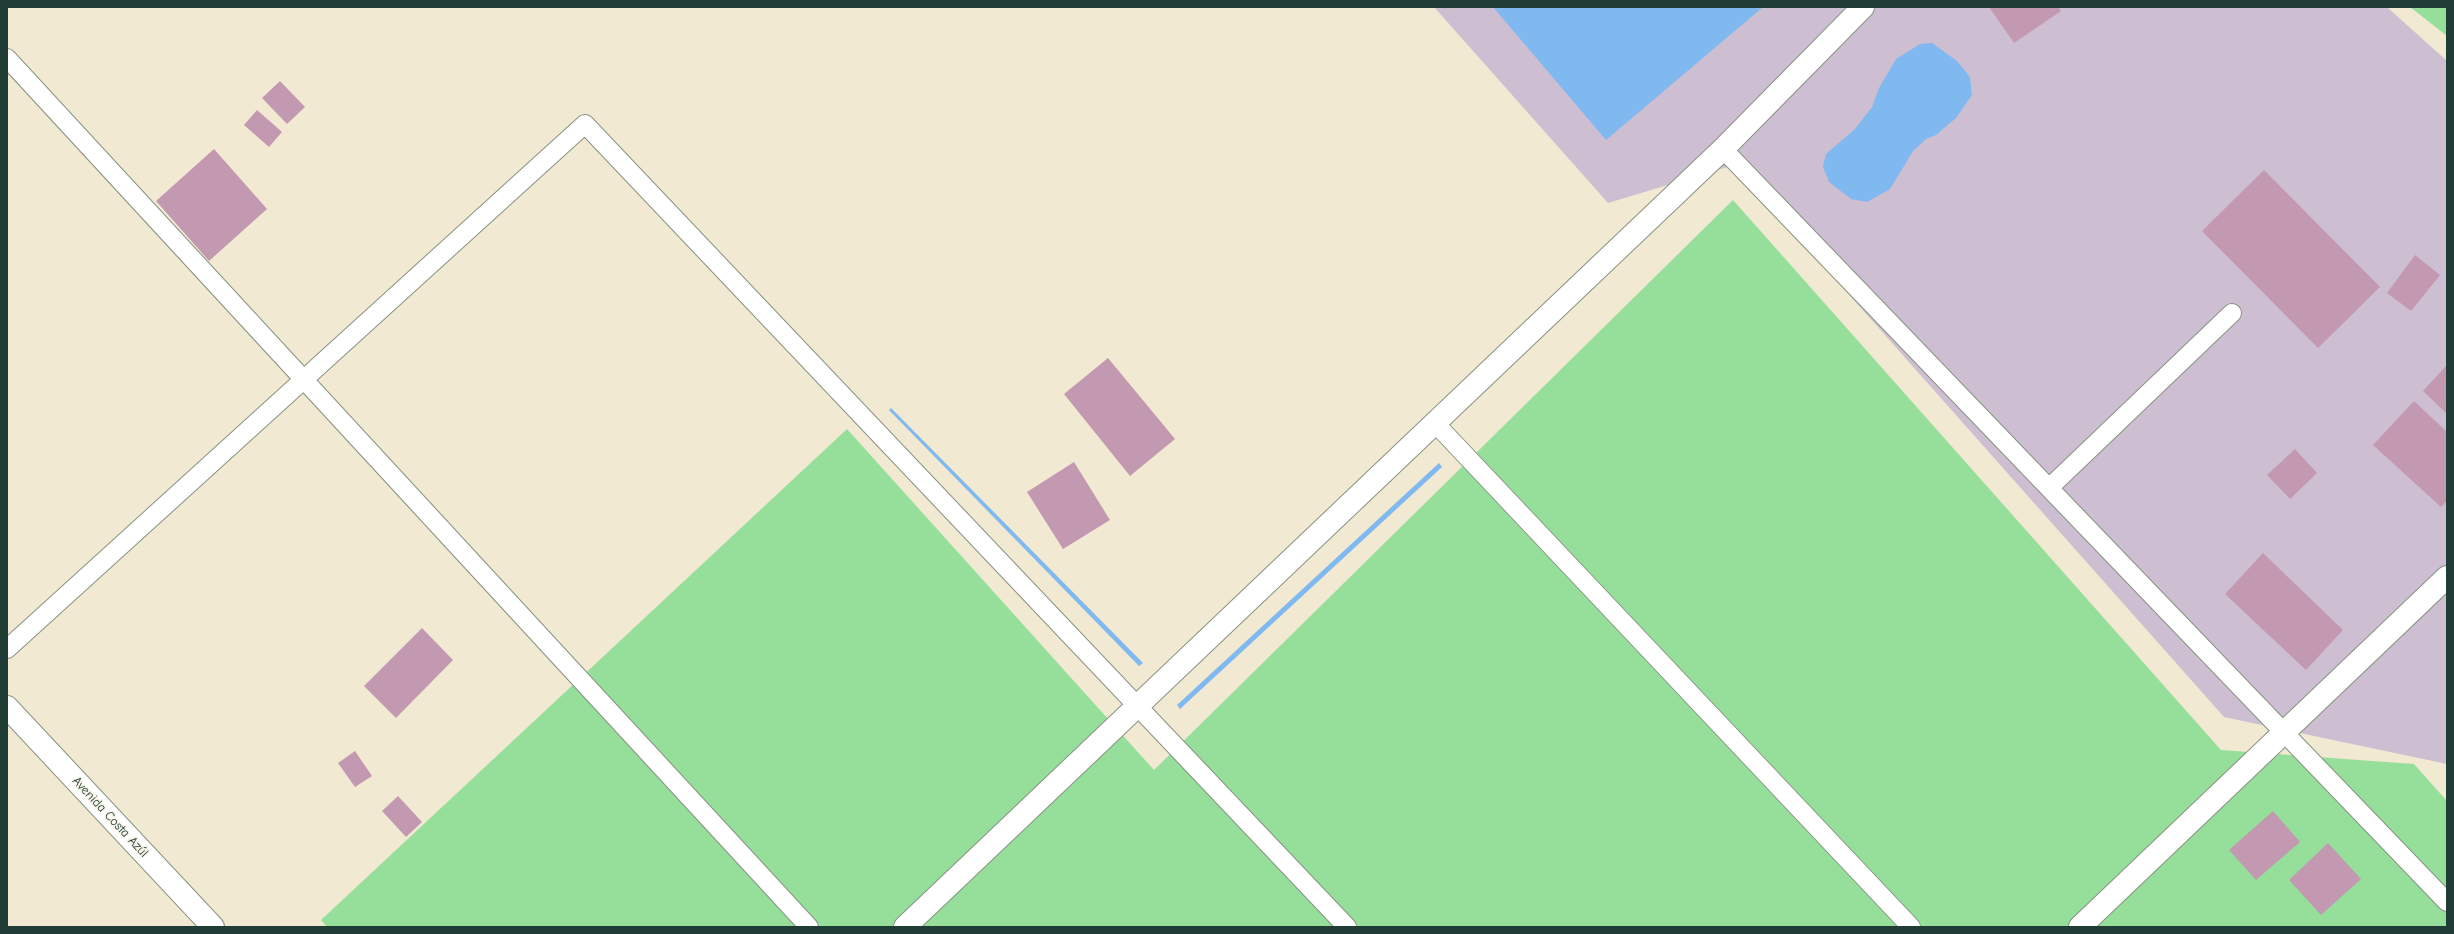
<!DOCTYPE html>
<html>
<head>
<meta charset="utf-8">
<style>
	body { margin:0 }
	#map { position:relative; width:2454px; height:934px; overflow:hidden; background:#f2e9d2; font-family:"Comic Neue",sans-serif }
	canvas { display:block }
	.frame { position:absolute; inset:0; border:8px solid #1f3d34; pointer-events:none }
</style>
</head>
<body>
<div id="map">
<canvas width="2454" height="934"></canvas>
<div class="frame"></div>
</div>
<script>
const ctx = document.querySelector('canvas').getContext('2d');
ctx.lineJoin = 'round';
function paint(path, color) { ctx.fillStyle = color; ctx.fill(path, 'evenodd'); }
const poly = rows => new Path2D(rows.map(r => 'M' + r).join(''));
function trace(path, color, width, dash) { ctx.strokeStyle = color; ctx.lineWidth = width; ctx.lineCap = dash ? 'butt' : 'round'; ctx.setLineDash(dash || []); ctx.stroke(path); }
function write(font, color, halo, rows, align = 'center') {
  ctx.font = font + ' "Comic Neue",sans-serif'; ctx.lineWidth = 3; ctx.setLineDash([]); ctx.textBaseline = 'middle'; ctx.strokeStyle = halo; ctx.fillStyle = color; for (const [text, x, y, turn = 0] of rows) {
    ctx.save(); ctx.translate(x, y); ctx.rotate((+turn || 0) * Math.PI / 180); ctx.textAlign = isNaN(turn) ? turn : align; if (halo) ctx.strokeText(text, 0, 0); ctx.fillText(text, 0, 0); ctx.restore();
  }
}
const industrial = poly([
	[1434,7,2387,7,2447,61,2447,764,2224,717,1734,165,1608,203]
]);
const green = poly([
	[2410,7,2447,7,2447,36],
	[1733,200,2221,750,2414,764,2447,801,2447,927,327,927,321,920,847,429,1154,770]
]);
const water = poly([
	[1493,7,1763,7,1606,140],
	[1932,43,1957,61,1970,77,1972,95,1956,118,1936,135,1926,139,1913,151,1890,189,1867,202,1851,199,1829,182,1823,167,1826,154,1855,129,1872,107,1879,88,1896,59,1920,44],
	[891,408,1143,663,1139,666,889,410],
	[1439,463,1442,467,1180,709,1177,705]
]);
const building = poly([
	[1989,7,2058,7,2061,11,2014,43],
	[280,81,305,107,287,124,262,98],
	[257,110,282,132,269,147,244,125],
	[214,149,267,209,209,261,156,201],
	[2264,170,2380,287,2318,348,2202,231],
	[2415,255,2440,275,2411,311,2387,293],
	[1108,358,1175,439,1130,476,1064,394],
	[2447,365,2447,414,2423,391],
	[2414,401,2447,432,2447,501,2441,507,2373,445],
	[2295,449,2317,473,2290,499,2267,475],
	[1074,462,1110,520,1063,549,1027,492],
	[2263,553,2343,630,2306,670,2225,594],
	[422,628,453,660,396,718,364,686],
	[355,751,372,776,355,787,338,763],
	[398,796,422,822,406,837,382,811],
	[2273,811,2300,842,2256,880,2229,850],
	[2328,843,2361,879,2321,915,2289,880]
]);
const service = poly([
	[7,58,809,927],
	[1723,149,2447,902],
	[1435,423,1911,927],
	[2049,488,2232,313],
	[7,649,585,124,1347,927]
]);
const minor = poly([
	[7,707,213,927],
	[905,927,1723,149,1863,7],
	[2080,927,2447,577]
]);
const streetNames = [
	["Avenida Costa Azúl",110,817,47]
];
paint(industrial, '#cebed2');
paint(green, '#95df9b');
paint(water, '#80b8f0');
paint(building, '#c398b1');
trace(service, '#889383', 20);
trace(minor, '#889383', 24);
trace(service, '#fff', 18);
trace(minor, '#fff', 22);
write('13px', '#1f3d34', '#f7f3e8', streetNames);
</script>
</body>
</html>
